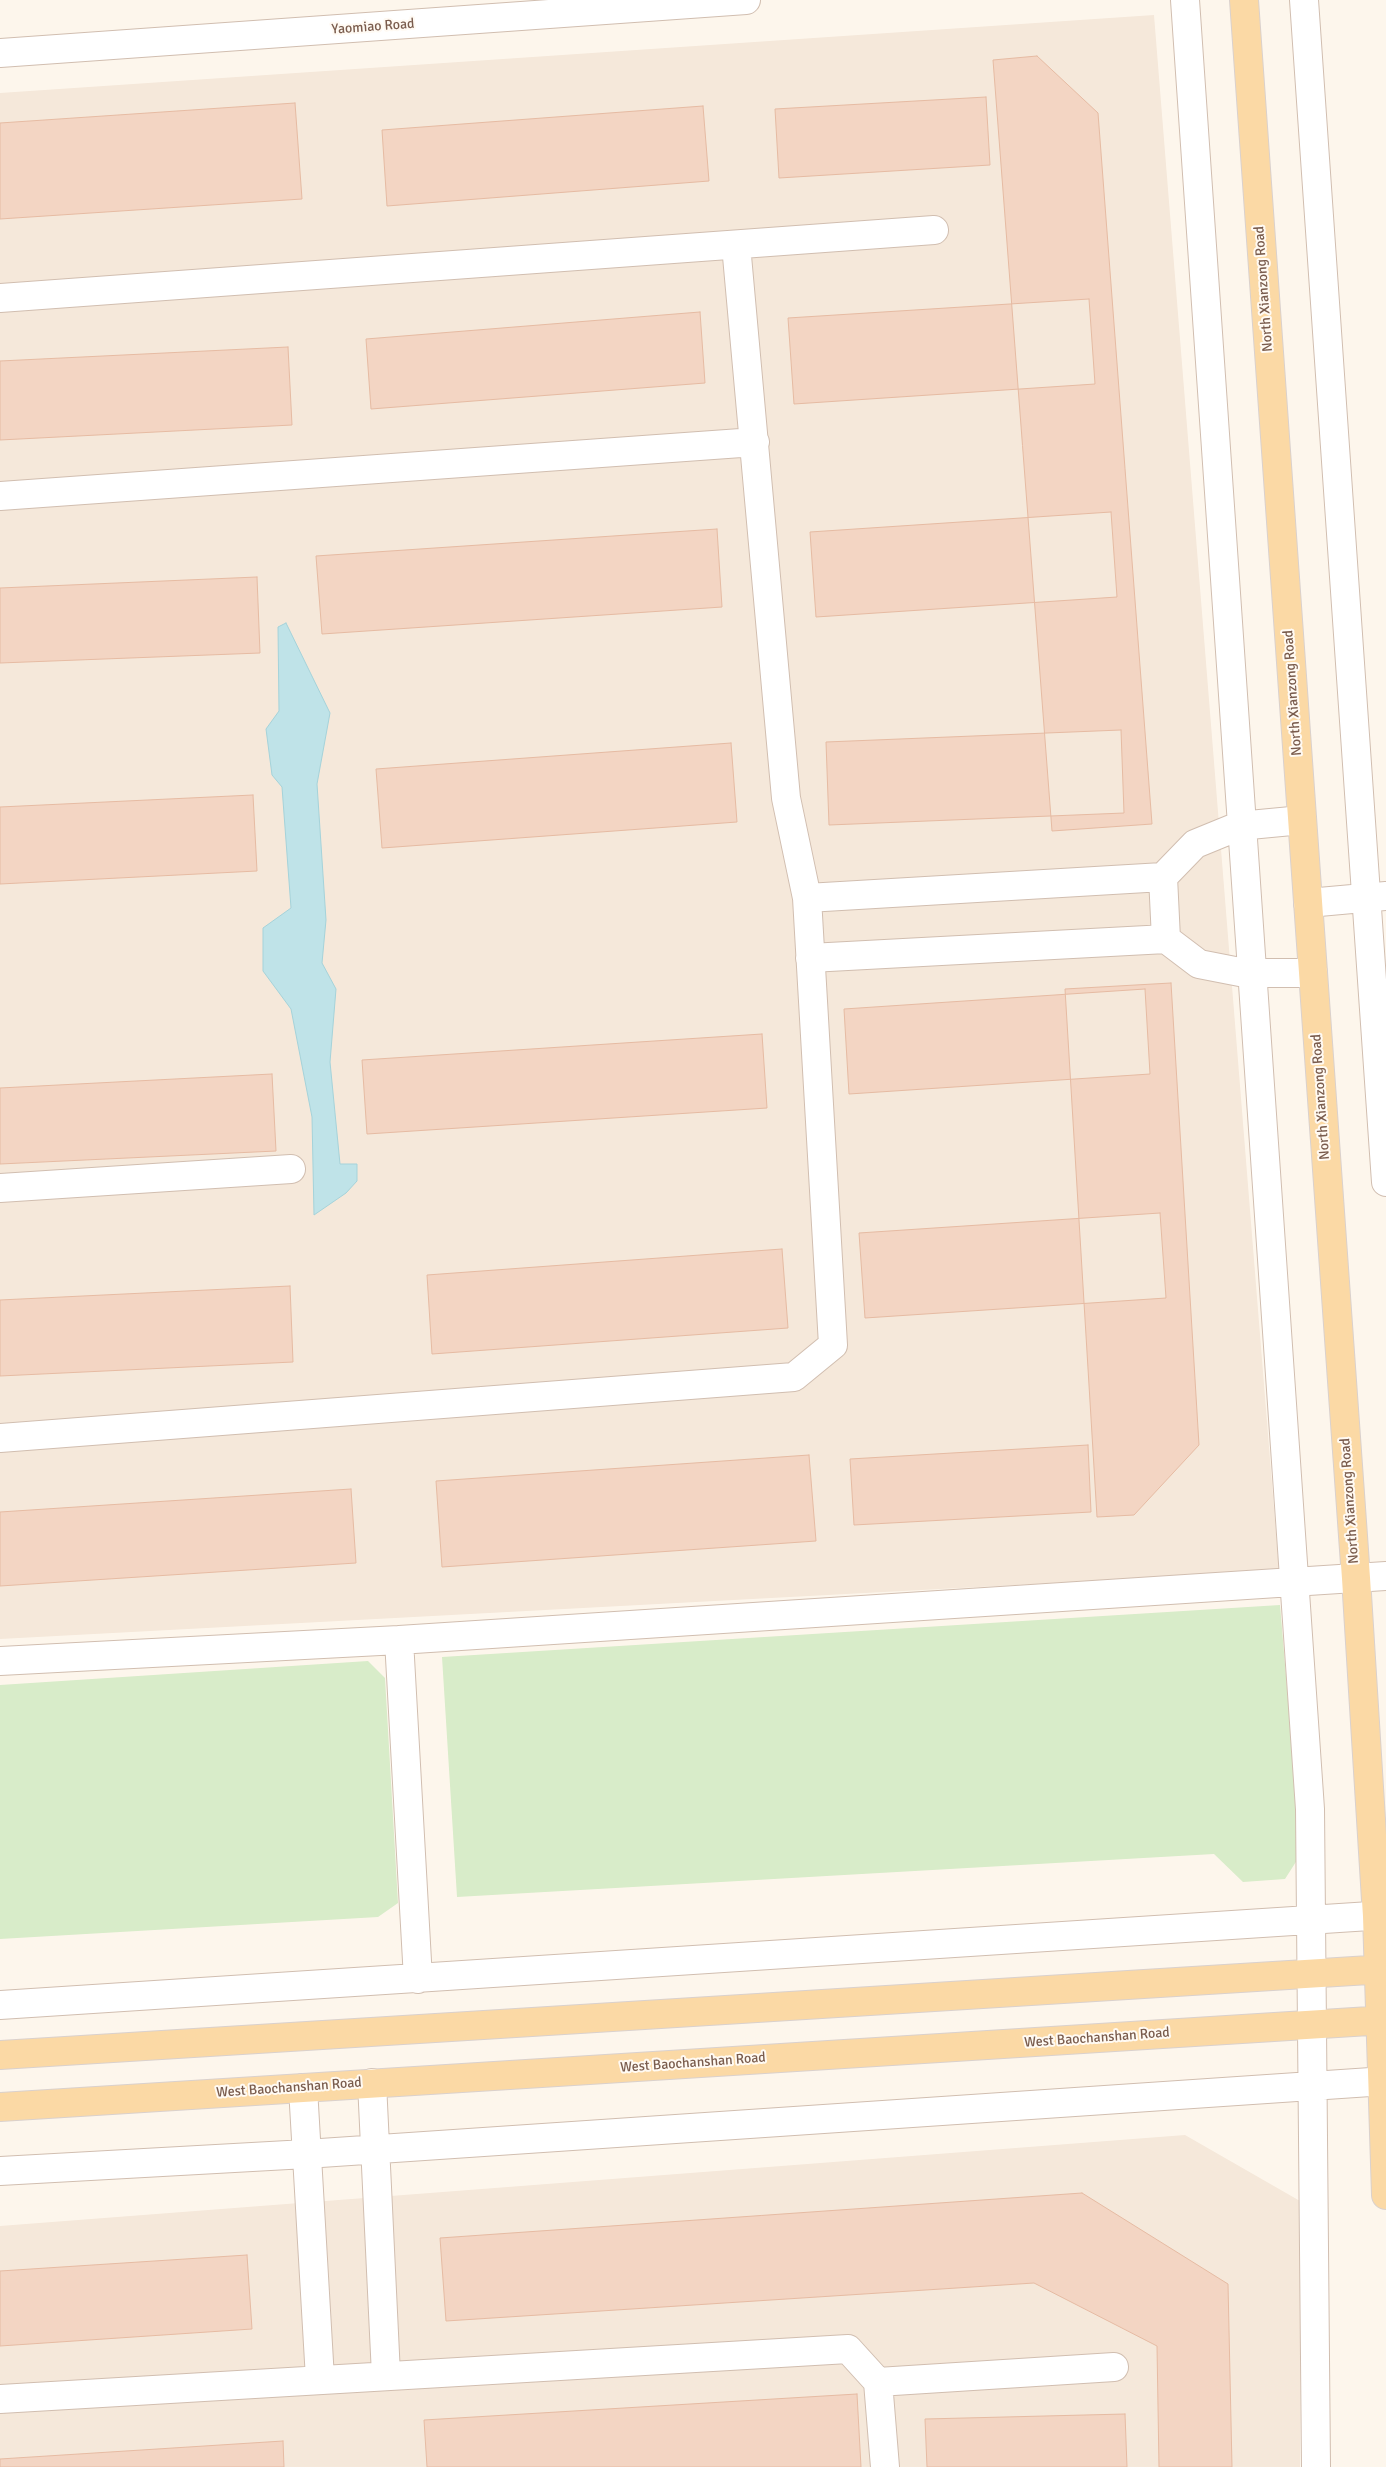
<!DOCTYPE html>
<html>
<head>
<meta charset="utf-8">
<style>
	body { margin:0 }
	canvas { display:block; background:#fdf6ec }
</style>
</head>
<body>
<canvas width="1386" height="2467"></canvas>
<script>
const ctx = document.querySelector('canvas').getContext('2d');
ctx.lineJoin = 'round';
function paint(path, color) { ctx.fillStyle = color; ctx.fill(path, 'evenodd'); }
const poly = rows => new Path2D(rows.map(r => 'M' + r).join(''));
function trace(path, color, width, dash) { ctx.strokeStyle = color; ctx.lineWidth = width; ctx.lineCap = dash ? 'butt' : 'round'; ctx.setLineDash(dash || []); ctx.stroke(path); }
function write(font, color, halo, rows, align = 'center') {
  ctx.font = font + ' Signika,sans-serif'; ctx.lineWidth = 4; ctx.setLineDash([]); ctx.textBaseline = 'middle'; ctx.strokeStyle = halo; ctx.fillStyle = color; for (const [text, x, y, turn = 0] of rows) {
    ctx.save(); ctx.translate(x, y); ctx.rotate((+turn || 0) * Math.PI / 180); ctx.textAlign = isNaN(turn) ? turn : align; if (halo) ctx.strokeText(text, 0, 0); ctx.fillText(text, 0, 0); ctx.restore();
  }
}
const residential = poly([
	[1154,15,1279,1571,0,1639,0,93],
	[1185,2135,1300,2201,1300,2467,0,2467,0,2226]
]);
const green = poly([
	[1280,1605,1301,1854,1285,1879,1243,1882,1214,1854,457,1897,442,1657],
	[368,1661,385,1678,398,1903,378,1917,0,1939,0,1685]
]);
const water = poly([
	[286,623,330,713,317,784,326,920,322,963,336,989,330,1062,340,1164,357,1164,357,1181,346,1193,314,1215,312,1117,291,1009,263,971,263,928,291,908,282,787,272,775,266,729,279,711,278,627,286,623]
]);
const building = poly([
	[1037,56,1098,113,1152,824,1052,831,993,60,1037,56],
	[986,97,990,165,779,178,775,109,986,97],
	[295,103,302,199,0,219,0,123,295,103],
	[703,106,709,181,387,206,382,130,703,106],
	[1089,299,1095,384,794,404,788,318,1089,299],
	[700,312,705,383,371,409,366,339,700,312],
	[288,347,292,425,0,440,0,361,288,347],
	[1111,512,1117,597,816,617,810,532,1111,512],
	[717,529,722,607,322,634,316,556,717,529],
	[257,577,260,653,0,663,0,588,257,577],
	[1121,730,1124,813,829,825,826,742,1121,730],
	[731,743,737,822,382,848,376,769,731,743],
	[253,795,257,871,0,884,0,807,253,795],
	[1171,983,1199,1445,1134,1515,1097,1517,1065,989,1171,983],
	[1145,989,1150,1074,849,1094,844,1009,1145,989],
	[762,1034,767,1108,367,1134,362,1060,762,1034],
	[272,1074,276,1151,0,1164,0,1088,272,1074],
	[1160,1213,1166,1298,865,1318,859,1233,1160,1213],
	[782,1249,788,1328,432,1354,427,1275,782,1249],
	[290,1286,293,1362,0,1376,0,1300,290,1286],
	[1088,1445,1091,1512,854,1525,850,1459,1088,1445],
	[809,1455,816,1541,442,1567,436,1481,809,1455],
	[351,1489,356,1563,0,1586,0,1512,351,1489],
	[1082,2193,1228,2284,1232,2467,1159,2467,1157,2346,1034,2283,446,2321,440,2238,1082,2193],
	[247,2255,252,2329,0,2346,0,2271,247,2255],
	[857,2394,861,2467,427,2467,424,2420,857,2394],
	[1125,2414,1127,2467,927,2467,925,2419,1125,2414],
	[283,2441,284,2467,0,2467,0,2459,283,2441]
]);
const minor = poly([
	[1185,0,1310,1809,1316,2467],
	[1304,0,1386,1182],
	[0,53,746,0],
	[0,298,934,230],
	[0,496,755,442],
	[1302,820,1239,826,1195,844,1163,877,1166,939,1199,964,1245,973,1313,973],
	[807,898,1163,877],
	[1308,903,1386,896],
	[810,958,1166,939],
	[0,1188,291,1169],
	[0,1438,794,1377,833,1345,807,898,786,798,736,245],
	[399,1640,418,1979],
	[0,1661,399,1640,1386,1576],
	[0,2005,1386,1915],
	[372,2083,386,2375],
	[303,2088,320,2379],
	[0,2171,306,2154,1386,2081],
	[878,2382,1114,2367],
	[0,2399,848,2349,878,2382,885,2467]
]);
const major = poly([
	[1244,0,1356,1578,1377,1916,1386,2195],
	[0,2055,1386,1969],
	[0,2107,1386,2020]
]);
const streetNames = [
	["Yaomiao Road",373,27,-4],
	["North Xianzong Road",1264,289,-94],
	["North Xianzong Road",1293,693,-94],
	["North Xianzong Road",1321,1097,-94],
	["North Xianzong Road",1350,1501,-94],
	["West Baochanshan Road",1097,2038,-4],
	["West Baochanshan Road",693,2063,-4],
	["West Baochanshan Road",289,2088,-4]
];
paint(residential, '#f5e8da');
paint(green, '#d8ecc9');
paint(water, '#bfe3e8');
trace(water, '#a5d3da', 1);
paint(building, '#f3d5c3');
trace(building, '#e6bba3', 1);
trace(minor, '#d1beb0', 30);
trace(major, '#dad1cd', 30);
trace(minor, '#fff', 28);
trace(major, '#fbd9a5', 28);
write('14px', '#7a5c4d', '#fffaf3', streetNames);
</script>
</body>
</html>
